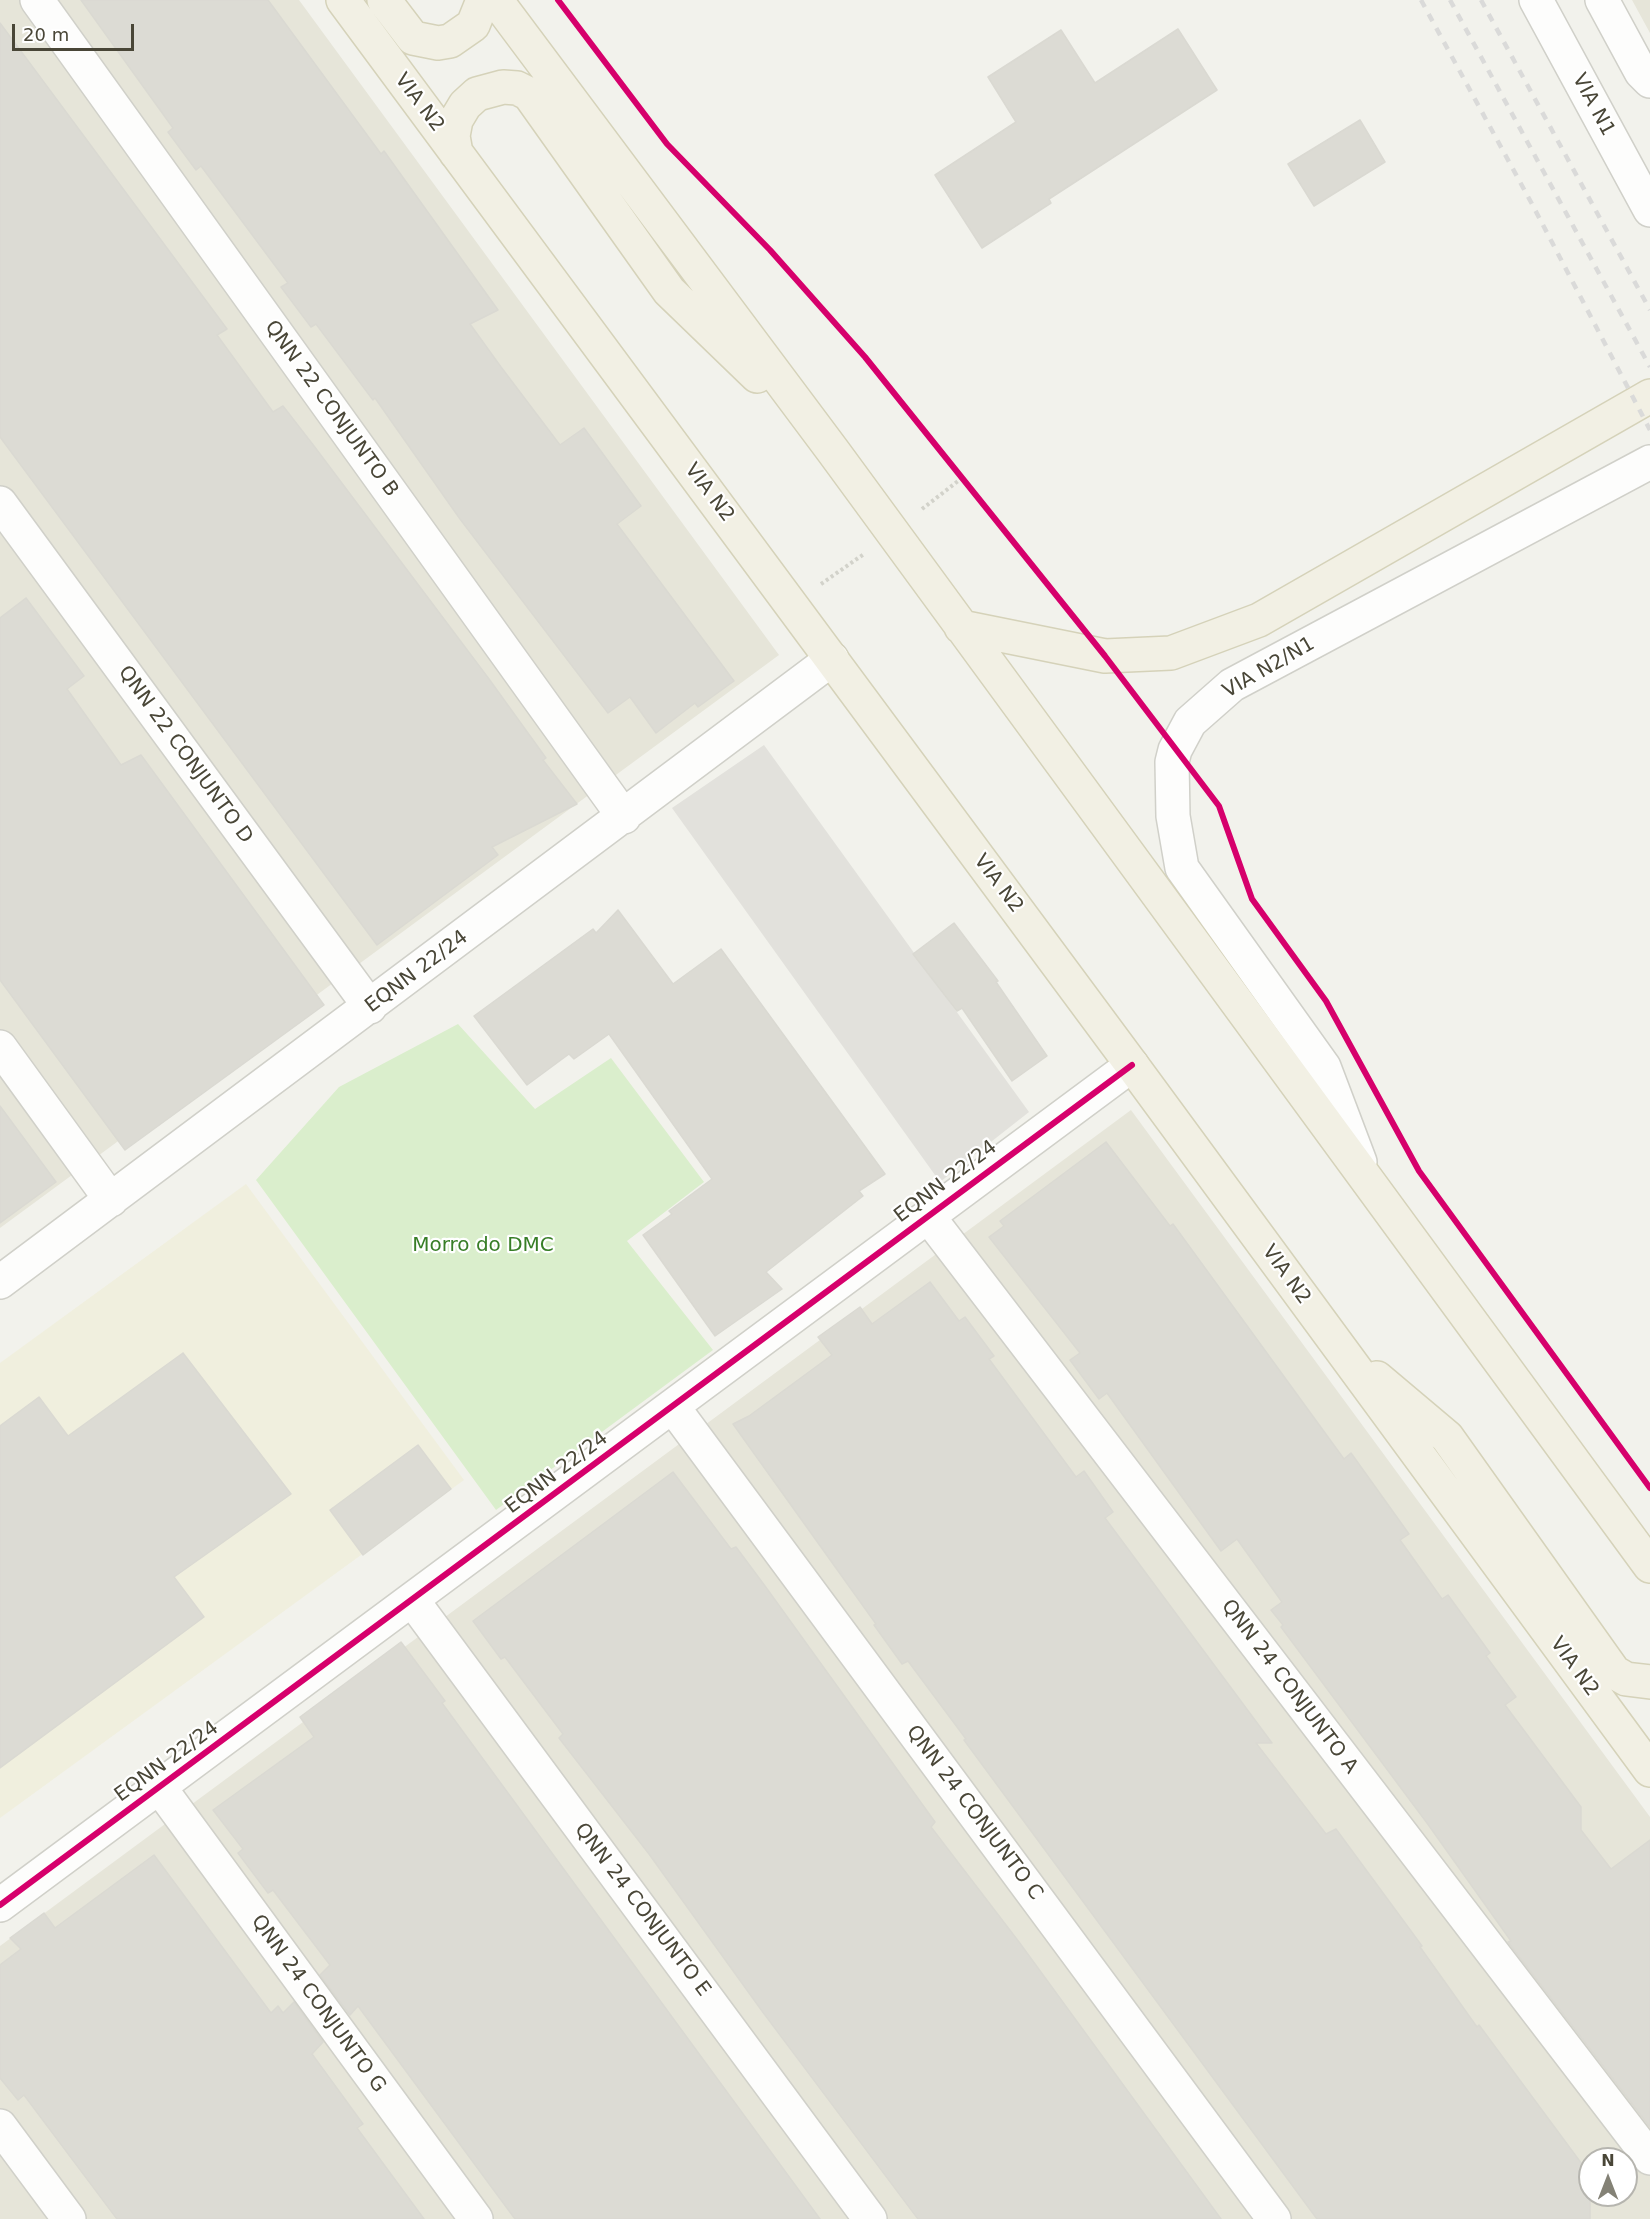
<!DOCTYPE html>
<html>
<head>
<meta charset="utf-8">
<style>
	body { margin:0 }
	#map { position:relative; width:1650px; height:2219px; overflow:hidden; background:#f2f2ec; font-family:"DejaVu Sans",sans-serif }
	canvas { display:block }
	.north { position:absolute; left:1578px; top:2147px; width:60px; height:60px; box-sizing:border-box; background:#fff; border:2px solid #b6b5af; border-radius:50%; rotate:0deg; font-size:16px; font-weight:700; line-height:24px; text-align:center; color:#494637 }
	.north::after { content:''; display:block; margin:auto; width:21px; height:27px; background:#848276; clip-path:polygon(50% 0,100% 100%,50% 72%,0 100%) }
	.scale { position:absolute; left:12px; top:24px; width:122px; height:27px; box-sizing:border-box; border:3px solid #494637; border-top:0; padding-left:8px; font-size:18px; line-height:21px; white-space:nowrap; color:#494637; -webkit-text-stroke:4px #fff; paint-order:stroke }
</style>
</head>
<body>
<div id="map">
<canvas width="1650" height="2219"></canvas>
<div class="north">N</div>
<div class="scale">20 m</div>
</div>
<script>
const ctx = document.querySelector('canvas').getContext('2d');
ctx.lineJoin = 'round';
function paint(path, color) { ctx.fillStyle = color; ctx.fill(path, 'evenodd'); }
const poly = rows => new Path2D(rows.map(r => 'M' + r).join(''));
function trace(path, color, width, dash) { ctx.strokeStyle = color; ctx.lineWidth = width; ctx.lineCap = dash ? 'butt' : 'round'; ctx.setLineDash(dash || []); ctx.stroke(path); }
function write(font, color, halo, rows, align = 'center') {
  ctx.font = font + ' "DejaVu Sans",sans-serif'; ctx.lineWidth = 4.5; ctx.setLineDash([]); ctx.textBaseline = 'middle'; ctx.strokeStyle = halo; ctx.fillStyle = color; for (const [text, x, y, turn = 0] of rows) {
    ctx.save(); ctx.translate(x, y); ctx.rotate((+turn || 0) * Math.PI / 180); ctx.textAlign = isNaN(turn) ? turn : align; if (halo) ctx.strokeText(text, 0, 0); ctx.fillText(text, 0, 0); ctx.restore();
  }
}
const residential = poly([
	[0,0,299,0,779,655,0,1228],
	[1632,0,1650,0,1650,33],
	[1131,1110,1650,1817,1650,2219,0,2219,0,1946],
	[1590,2159,1626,2159,1626,2195,1590,2195]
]);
const education = poly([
	[246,1184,464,1480,0,1818,0,1363]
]);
const green = poly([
	[458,1024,535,1109,611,1058,704,1182,627,1241,713,1350,496,1510,256,1180,339,1087]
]);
const parking = poly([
	[764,745,1029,1112,940,1182,672,808]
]);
const building = poly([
	[81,0,268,0,381,154,384,151,498,310,470,324,501,367,560,445,584,428,641,506,617,524,734,681,698,707,695,703,656,733,630,697,608,713,460,519,375,398,373,400,316,324,311,327,281,287,288,283,201,166,196,170,168,132,173,128,81,0],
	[0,23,227,329,217,335,273,412,283,406,314,446,489,679,546,758,543,760,577,804,492,847,498,855,377,945,0,437,0,23],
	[1178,29,1217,90,1049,199,1051,203,982,248,935,175,1016,122,988,77,1061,30,1095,83,1178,29],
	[1360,120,1385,162,1314,206,1288,164,1360,120],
	[26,598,84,676,67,689,121,765,141,755,324,1005,125,1150,0,980,0,618,26,598],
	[618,910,673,984,721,949,885,1174,859,1191,863,1196,766,1272,782,1289,715,1336,643,1235,672,1214,669,1211,712,1179,609,1034,574,1059,569,1054,527,1085,474,1016,593,929,596,933,618,910],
	[954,923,998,981,996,982,1047,1056,1012,1081,962,1008,957,1011,913,954,954,923],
	[0,1106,56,1182,0,1223,0,1106],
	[1106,1142,1170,1226,1173,1224,1344,1459,1351,1453,1409,1534,1400,1540,1442,1599,1448,1595,1490,1653,1486,1656,1516,1697,1505,1705,1581,1807,1581,1830,1611,1869,1650,1840,1650,2127,1508,1942,1511,1941,1427,1823,1281,1627,1283,1625,1271,1610,1282,1602,1237,1539,1221,1551,1107,1393,1099,1399,1070,1360,1080,1353,989,1237,1004,1226,1000,1221,1106,1142],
	[930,1282,959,1321,965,1317,994,1356,989,1359,1076,1477,1084,1471,1113,1512,1105,1518,1272,1743,1256,1743,1326,1834,1336,1829,1422,1946,1420,1947,1477,2027,1479,2025,1590,2175,1590,2219,1317,2219,964,1740,966,1739,908,1661,902,1664,874,1625,876,1624,733,1424,749,1416,832,1355,818,1337,860,1307,872,1324,930,1282],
	[183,1353,291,1494,174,1577,204,1617,0,1768,0,1426,39,1397,68,1436,183,1353],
	[418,1445,451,1489,363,1555,330,1510,418,1445],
	[673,1472,731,1549,736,1547,765,1586,935,1822,931,1827,1019,1942,1221,2219,918,2219,762,2011,649,1854,559,1738,563,1734,505,1657,501,1659,473,1621,673,1472],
	[401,1642,445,1701,442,1703,820,2219,515,2219,358,2006,350,2015,320,1975,330,1965,273,1890,268,1893,238,1853,243,1849,213,1810,314,1737,300,1717,401,1642],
	[154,1855,271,2013,278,2006,283,2013,294,2002,323,2042,312,2054,363,2124,357,2128,424,2219,117,2219,24,2095,18,2100,0,2078,0,1965,21,1949,10,1938,44,1913,55,1928,154,1855]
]);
const path = poly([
	[922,509,962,478],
	[821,584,864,554]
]);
const minor = poly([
	[37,0,624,817],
	[1536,0,1650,210],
	[1602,0,1641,72,1650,81],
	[0,503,370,1007],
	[0,1047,111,1200],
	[1360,1162,1324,1067,1182,868,1173,816,1172,762,1175,750,1190,722,1232,685,1650,462],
	[928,1216,1650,2158],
	[0,1282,832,659],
	[673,1407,1274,2219],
	[413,1601,870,2219],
	[160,1788,476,2219],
	[0,1905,1132,1065],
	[0,2126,69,2219]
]);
const major = poly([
	[343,0,1132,1065,1650,1770],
	[384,0,413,38,438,43,450,41,473,25,483,0],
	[496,0,833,451,1650,1566],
	[456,153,453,136,456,120,465,105,477,94,503,87,517,88,529,94,669,291,757,376],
	[961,627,1105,656,1171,653,1259,620,1650,396],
	[1377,1378,1447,1437,1614,1672,1626,1679,1650,1682]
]);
const rail = poly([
	[1421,0,1532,204,1650,430],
	[1450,0,1650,367],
	[1481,0,1650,310]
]);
const cycleway = poly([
	[558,0,667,144,770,250,865,357,1105,656,1219,806,1252,899,1326,1001,1419,1171,1650,1488],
	[0,1905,1132,1065]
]);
const streetNames = [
	["VIA N2",419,103,53],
	["VIA N1",1593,105,62],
	["QNN 22 CONJUNTO B",331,409,54],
	["VIA N2",709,493,53],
	["VIA N2/N1",1269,668,-30],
	["QNN 22 CONJUNTO D",185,755,54],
	["VIA N2",998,884,53],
	["EQNN 22/24",417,972,-37],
	["EQNN 22/24",946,1182,-37],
	["VIA N2",1286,1275,54],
	["EQNN 22/24",557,1473,-37],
	["VIA N2",1574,1667,54],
	["QNN 24 CONJUNTO A",1289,1687,53],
	["EQNN 22/24",167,1762,-36],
	["QNN 24 CONJUNTO C",974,1813,53],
	["QNN 24 CONJUNTO E",642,1910,53],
	["QNN 24 CONJUNTO G",318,2004,54]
];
const parkNames = [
	["Morro do DMC",483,1246]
];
paint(residential, '#e6e5d9');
paint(education, '#f0efde');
paint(green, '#daeecc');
paint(parking, '#e2e1dc');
paint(building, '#dcdbd4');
trace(building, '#dad9d2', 1.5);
trace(minor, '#d0d0c9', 36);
trace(major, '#d5d2b9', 36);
trace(path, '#d2d2ca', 4, [3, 3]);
trace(minor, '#fdfdfc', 33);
trace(major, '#f2f0e4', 33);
trace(rail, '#dadad9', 4.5, [8, 8]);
trace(cycleway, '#d6006c', 6);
write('20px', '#494637', '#fff', streetNames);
write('20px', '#387e27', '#fff', parkNames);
</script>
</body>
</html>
